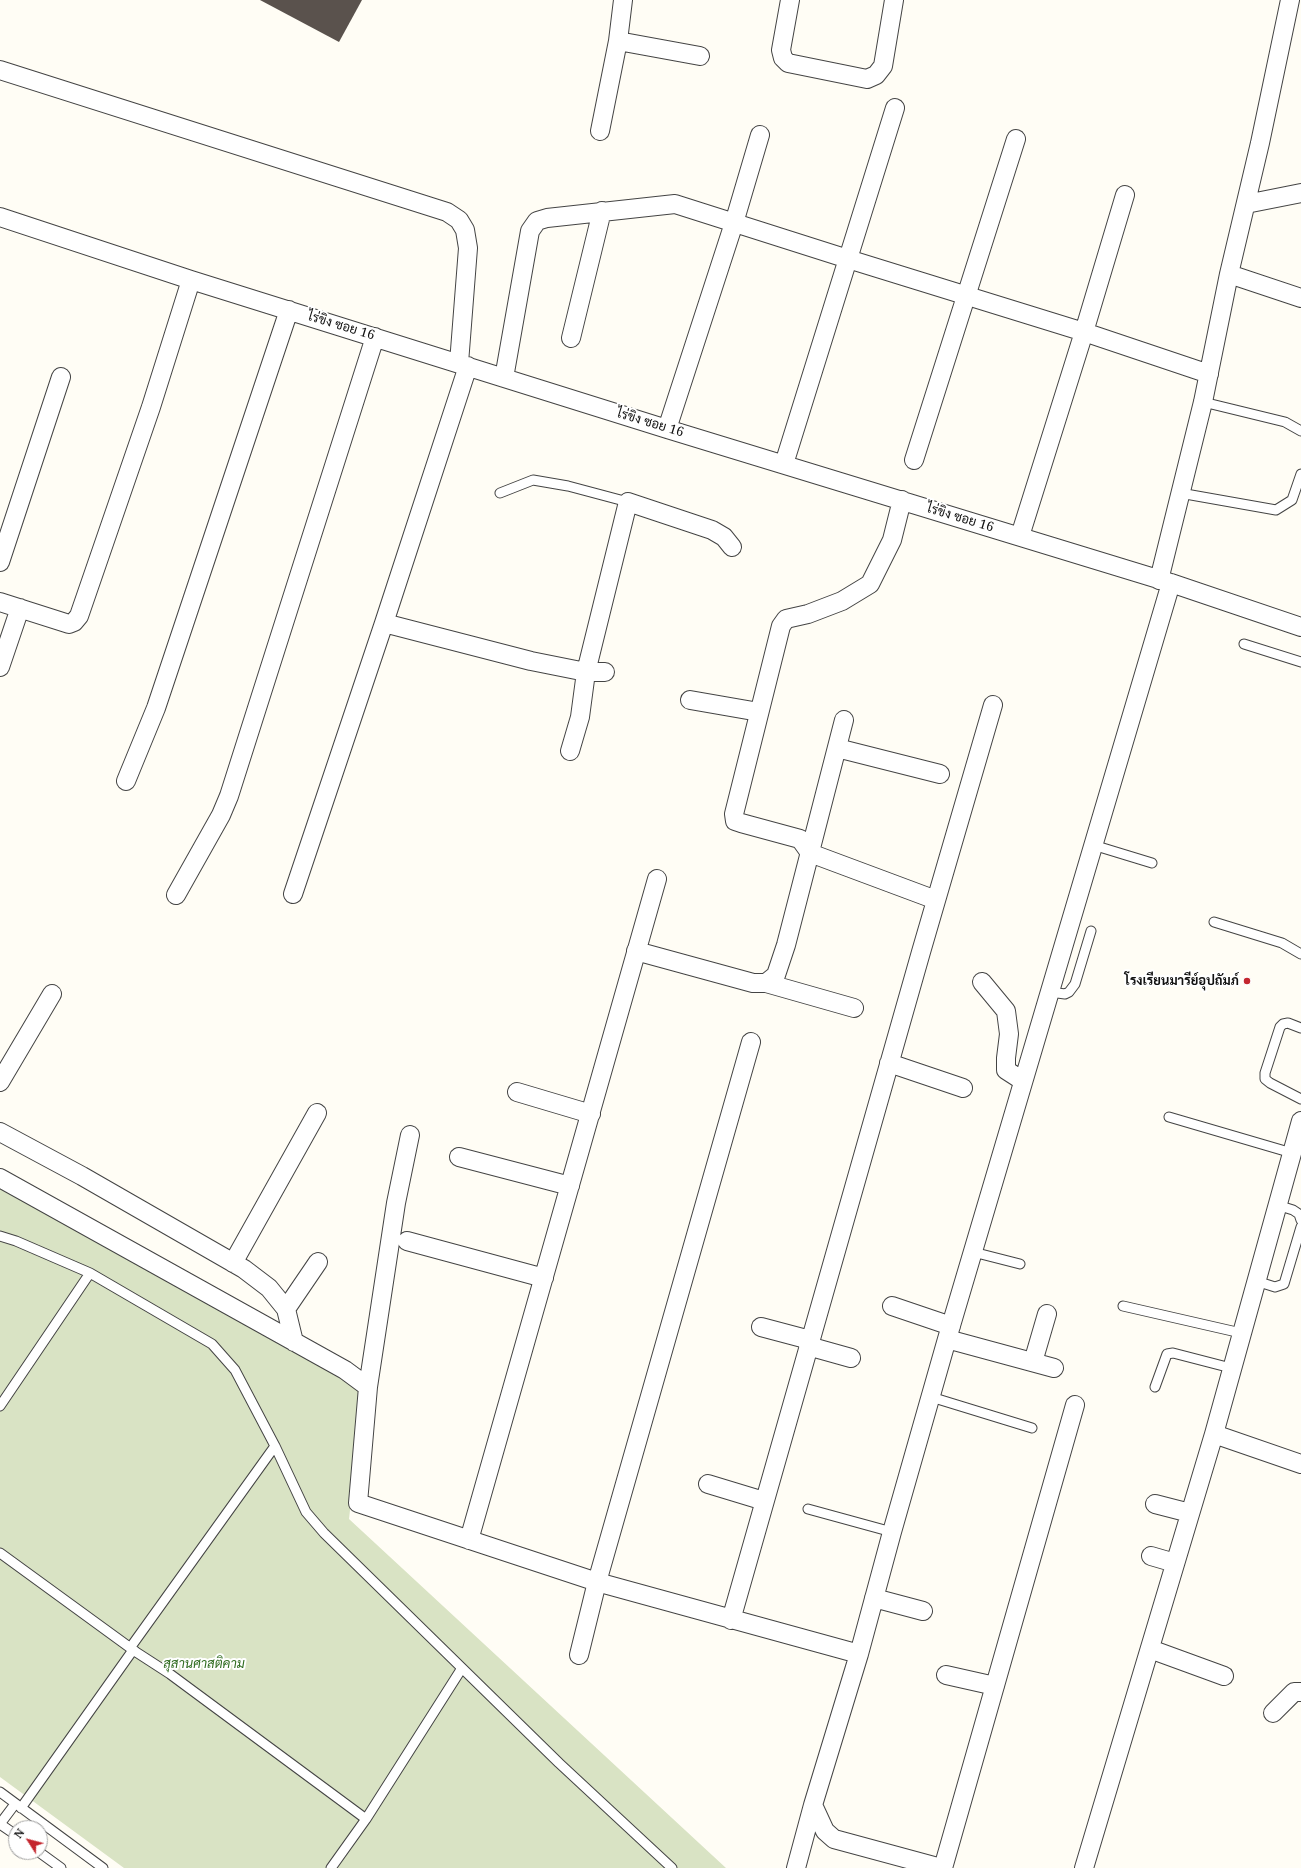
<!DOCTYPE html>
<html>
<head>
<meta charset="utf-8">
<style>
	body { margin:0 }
	#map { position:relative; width:1301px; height:1868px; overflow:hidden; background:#fffdf5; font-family:"Noto Serif",serif }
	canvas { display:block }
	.north { position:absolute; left:8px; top:1820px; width:40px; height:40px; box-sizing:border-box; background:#fff; border:1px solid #a0a0a0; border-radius:50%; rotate:306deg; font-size:11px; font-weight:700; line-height:16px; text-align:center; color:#111 }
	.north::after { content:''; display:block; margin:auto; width:14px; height:18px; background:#c4262e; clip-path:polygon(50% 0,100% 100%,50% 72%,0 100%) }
</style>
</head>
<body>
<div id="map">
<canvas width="1301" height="1868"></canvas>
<div class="north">N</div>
</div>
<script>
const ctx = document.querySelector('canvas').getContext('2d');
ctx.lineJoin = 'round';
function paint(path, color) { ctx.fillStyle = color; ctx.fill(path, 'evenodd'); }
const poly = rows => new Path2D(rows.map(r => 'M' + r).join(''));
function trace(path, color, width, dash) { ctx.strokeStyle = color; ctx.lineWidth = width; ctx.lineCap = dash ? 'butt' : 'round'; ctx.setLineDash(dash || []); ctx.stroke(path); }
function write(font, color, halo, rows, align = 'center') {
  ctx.font = font + ' "Noto Serif",Sarabun,serif'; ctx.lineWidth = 4; ctx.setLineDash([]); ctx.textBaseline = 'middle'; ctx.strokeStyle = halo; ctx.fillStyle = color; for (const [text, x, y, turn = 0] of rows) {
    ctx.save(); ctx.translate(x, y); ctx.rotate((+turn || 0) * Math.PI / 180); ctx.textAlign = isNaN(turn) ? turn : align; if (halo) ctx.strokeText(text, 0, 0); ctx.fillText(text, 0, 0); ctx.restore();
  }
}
const cemetery = poly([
	[0,1183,351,1378,363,1395,349,1519,726,1868,124,1868,0,1777]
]);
const building = poly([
	[260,0,362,0,339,42]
]);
const service = poly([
	[1203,402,1285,422,1301,431],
	[500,493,533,480,568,486,628,502],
	[1180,493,1276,510,1292,500,1301,474],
	[1244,644,1301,662],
	[1093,845,1152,863],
	[1214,922,1282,943,1301,954],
	[1050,992,1065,994,1069,992,1075,984,1091,931],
	[1301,1028,1288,1023,1283,1024,1280,1027,1265,1073,1265,1079,1270,1083,1301,1099],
	[1169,1117,1292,1153],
	[1277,1205,1293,1210,1299,1214,1301,1220],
	[0,1236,16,1241,90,1273,212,1344,235,1370,275,1446,306,1512,324,1533,559,1763,672,1868],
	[973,1252,1020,1264],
	[1256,1281,1275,1287,1284,1284,1301,1227],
	[1123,1306,1241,1333],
	[1155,1387,1167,1354,1173,1353,1231,1368],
	[931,1397,1032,1428],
	[0,1406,90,1273],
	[808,1509,892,1532],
	[0,1553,136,1652,170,1674,366,1819],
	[130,1648,275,1446],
	[0,1792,103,1868],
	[21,1808,133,1650],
	[0,1824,15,1804],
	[0,1824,16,1835],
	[39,1852,61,1868],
	[331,1868,366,1819,462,1668]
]);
const minor = poly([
	[790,0,781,50,783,58,788,63,867,79,876,75,883,66,894,0],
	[618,41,700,56],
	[0,70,447,212,459,220,465,230,468,248,459,363],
	[600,131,618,41,623,0],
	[1246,204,1301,193],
	[0,217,191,280,667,429,1171,583,1301,627],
	[1229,274,1301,298],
	[571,338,602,211],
	[504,378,530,231,537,221,547,218,675,204,848,259,1084,332,1209,374],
	[667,429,734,223,760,135],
	[914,460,1016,139],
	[784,464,895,108],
	[902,500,892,540,870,584,842,601,808,614,786,619,781,626,734,814,735,821,741,823,800,839,810,853,936,900],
	[1020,536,1084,332,1125,195],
	[0,562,61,377],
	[1159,580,1203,402,1229,274,1260,143,1290,0],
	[0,602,69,624,74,622,79,616,151,407,191,280],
	[384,623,531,661,586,672,605,672],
	[0,667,20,608],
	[690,700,759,712],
	[837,748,940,774],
	[570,751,580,717,586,672,628,502,712,530,724,537,732,547],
	[126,781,156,708,289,310],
	[293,894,384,623,468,366],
	[176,895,221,815,229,796,375,337],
	[636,951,753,983,766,983,776,975,786,945,844,720],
	[982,982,1006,1011,1009,1034,1006,1058,1006,1070,1023,1081],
	[766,983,854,1008],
	[889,1063,963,1088],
	[0,1082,52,994],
	[517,1092,591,1114],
	[0,1132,82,1176,244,1269,269,1288,286,1309,294,1342],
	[459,1157,570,1186],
	[0,1178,345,1370,368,1387,358,1503,597,1582,859,1654],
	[407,1241,544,1278],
	[233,1263,317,1113],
	[892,1306,951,1326],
	[286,1309,318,1262],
	[761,1327,810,1340],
	[947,1339,1054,1368],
	[808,1346,851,1358],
	[1033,1362,1047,1314],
	[368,1387,396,1203,410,1135],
	[1214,1434,1301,1464],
	[708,1484,764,1501],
	[1155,1504,1190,1513],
	[469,1540,657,879],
	[1151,1556,1175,1563],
	[874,1598,923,1611],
	[731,1620,921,952,993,705],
	[1150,1649,1224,1676],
	[579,1655,597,1582,751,1042],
	[946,1675,995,1686],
	[1273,1713,1294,1692,1301,1692],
	[813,1805,825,1831,834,1839,941,1868],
	[796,1868,813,1805,859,1654,892,1532,947,1339,1171,583],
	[943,1868,1075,1405],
	[1084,1868,1214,1434,1301,1121]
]);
const markers = [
	[1247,981,4,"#c4262e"]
];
const streetNames = [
	["ไร่ขิง ซอย 16",341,326,17],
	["ไร่ขิง ซอย 16",650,423,17],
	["ไร่ขิง ซอย 16",960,518,17]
];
const poiNames = [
	["โรงเรียนมารีย์อุปถัมภ์",1239,981]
];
const parkNames = [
	["สุสานศาสติคาม",204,1664]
];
paint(cemetery, '#d9e3c4');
paint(building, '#5a524d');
trace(service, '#444', 11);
trace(minor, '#444', 20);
trace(service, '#fff', 9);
trace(minor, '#fff', 18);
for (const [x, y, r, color] of markers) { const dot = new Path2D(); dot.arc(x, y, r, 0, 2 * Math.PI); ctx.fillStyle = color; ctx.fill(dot); trace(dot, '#fff', 1.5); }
write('13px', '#111', '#fff', streetNames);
write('bold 13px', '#111', '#fff', poiNames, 'right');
write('italic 13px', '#2f6b1f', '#fff', parkNames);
</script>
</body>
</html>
